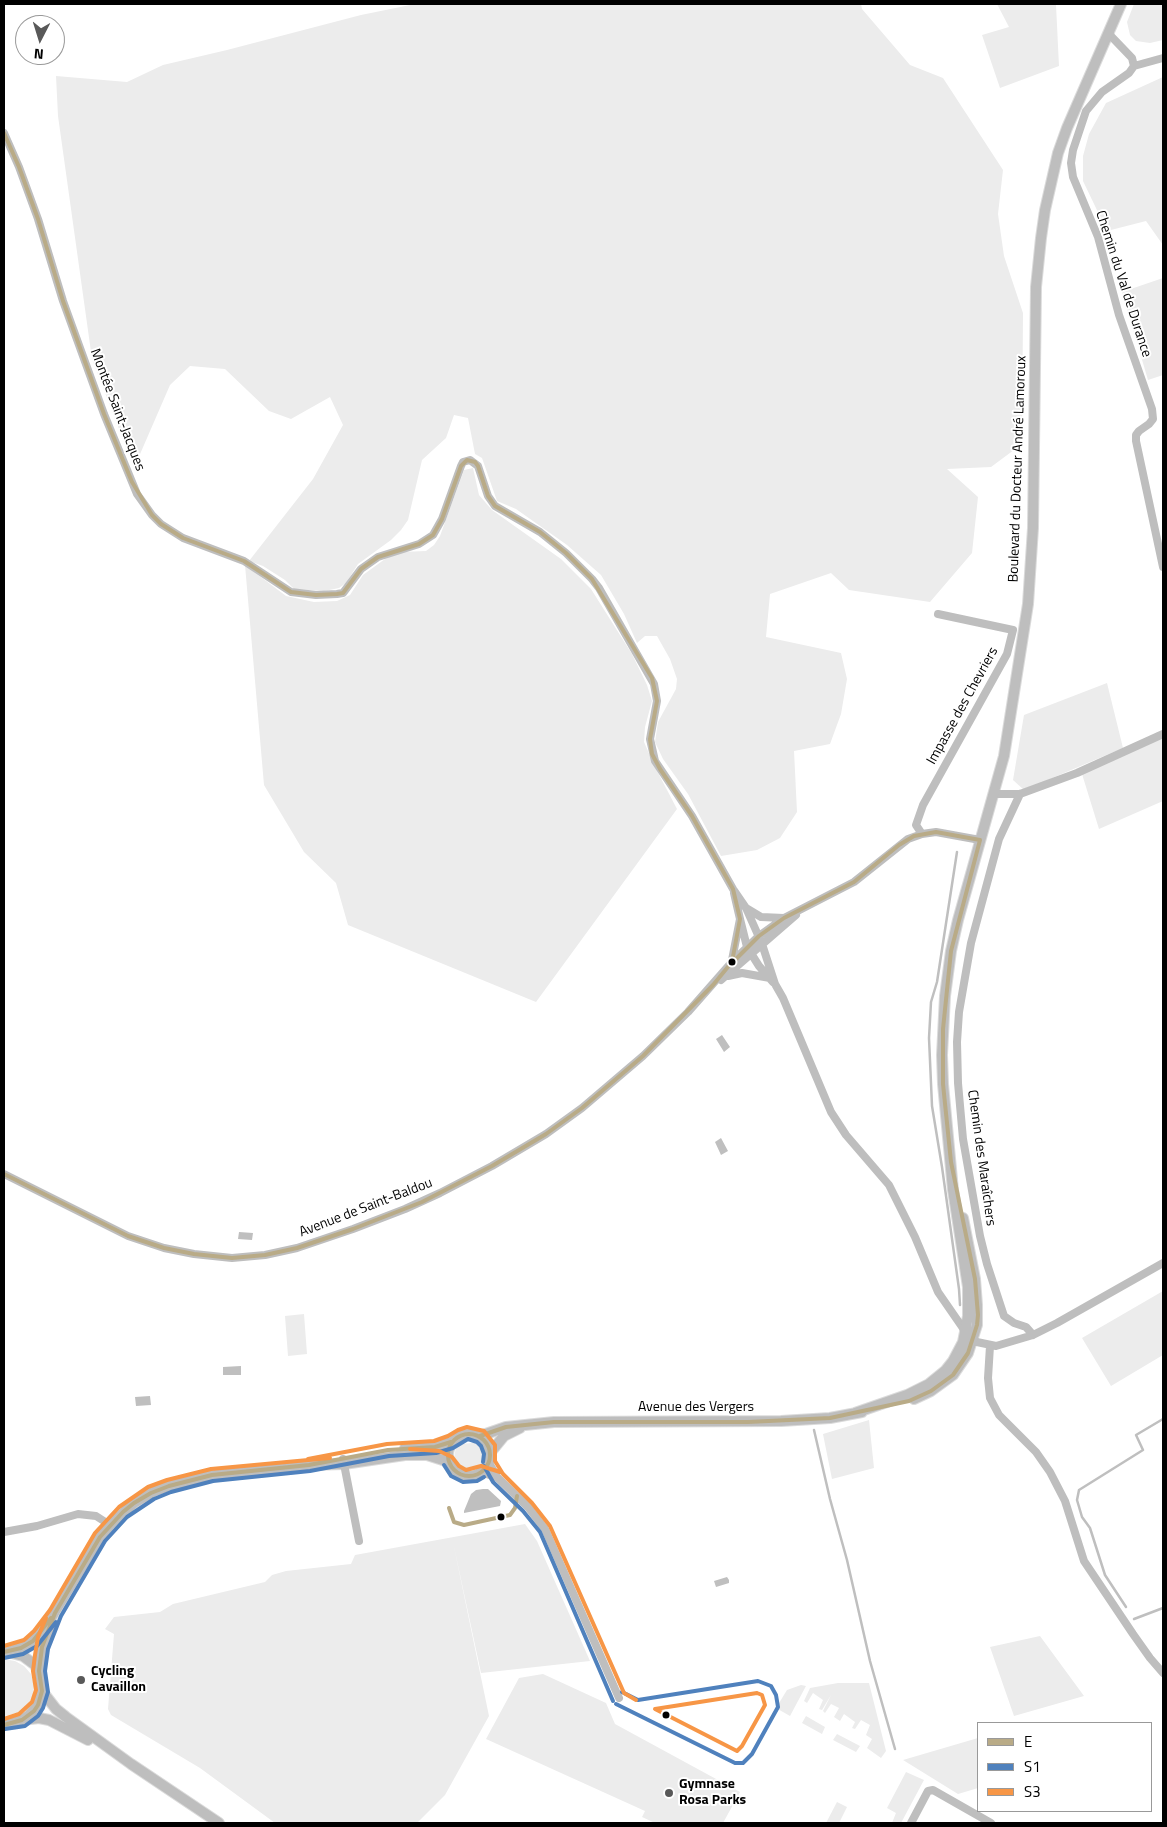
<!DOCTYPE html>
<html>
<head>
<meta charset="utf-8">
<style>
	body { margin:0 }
	#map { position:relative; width:1167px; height:1827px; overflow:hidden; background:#fff; font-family:"Titillium Web",sans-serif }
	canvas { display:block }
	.frame { position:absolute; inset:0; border:5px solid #000; pointer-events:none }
	.legend { position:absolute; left:977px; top:1722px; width:175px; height:90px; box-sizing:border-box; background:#fff; border:1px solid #999; margin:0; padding:6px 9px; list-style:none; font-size:15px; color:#000 }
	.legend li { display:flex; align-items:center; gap:10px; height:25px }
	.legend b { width:25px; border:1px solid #999 }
	.north { position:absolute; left:15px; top:15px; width:50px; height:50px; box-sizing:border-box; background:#fff; border:1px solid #999; border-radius:50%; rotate:185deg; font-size:14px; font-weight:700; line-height:20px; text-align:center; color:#000 }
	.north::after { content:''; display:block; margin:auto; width:18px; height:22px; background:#595959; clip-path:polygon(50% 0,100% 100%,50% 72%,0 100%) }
</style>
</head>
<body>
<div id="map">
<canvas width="1167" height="1827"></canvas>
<div class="frame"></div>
<ul class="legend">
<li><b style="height:6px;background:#b9ab87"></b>E</li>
<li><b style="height:6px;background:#4f81bd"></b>S1</li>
<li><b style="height:6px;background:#f79646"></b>S3</li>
</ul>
<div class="north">N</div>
</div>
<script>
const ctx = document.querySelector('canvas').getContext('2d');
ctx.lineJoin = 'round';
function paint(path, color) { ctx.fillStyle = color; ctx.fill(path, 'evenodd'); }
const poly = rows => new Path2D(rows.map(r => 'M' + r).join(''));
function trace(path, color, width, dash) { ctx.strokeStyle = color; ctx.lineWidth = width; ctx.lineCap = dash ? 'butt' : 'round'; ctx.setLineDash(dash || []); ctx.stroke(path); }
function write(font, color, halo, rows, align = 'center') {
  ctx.font = font + ' "Titillium Web",sans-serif'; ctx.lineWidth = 4; ctx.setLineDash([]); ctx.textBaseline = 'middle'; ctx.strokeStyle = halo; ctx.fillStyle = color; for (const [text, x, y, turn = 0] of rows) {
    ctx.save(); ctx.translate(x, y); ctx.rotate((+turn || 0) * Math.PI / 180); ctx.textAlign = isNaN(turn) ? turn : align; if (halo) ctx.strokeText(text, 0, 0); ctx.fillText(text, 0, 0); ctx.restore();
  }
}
const green = poly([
	[415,4,861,4,862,9,910,65,943,78,1003,170,998,214,1004,256,1023,313,1022,444,991,467,947,469,978,497,972,553,930,602,849,590,831,573,770,594,766,637,841,653,847,679,841,714,830,744,794,751,797,812,780,838,757,850,721,856,688,794,663,759,655,742,658,722,676,689,677,679,670,659,657,636,645,636,637,643,624,614,601,575,567,545,516,509,497,501,482,458,475,454,468,418,454,415,446,438,422,460,408,520,401,530,391,540,358,564,346,583,339,588,324,591,294,589,285,580,263,566,249,561,313,479,343,425,330,397,291,419,269,411,225,369,190,366,170,385,134,468,92,359,58,116,56,76,127,82,163,65,227,50,361,15],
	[997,4,1058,4,1056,5,1059,66,1000,88,982,35,1009,27],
	[1134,4,1163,4,1163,40,1150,43,1136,41,1130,35,1127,22],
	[1163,77,1163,245,1146,221,1107,231,1083,181,1083,156,1089,134,1106,103],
	[1163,278,1163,375,1148,380,1122,292],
	[473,468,479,495,492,510,561,559,591,589,632,654,647,685,652,701,645,727,644,742,655,767,677,809,536,1002,348,925,336,883,304,852,264,785,245,565,286,596,314,602,337,601,350,595,363,575,385,559,401,552,426,551,434,545,440,536,464,470],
	[1107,683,1123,748,1024,790,1013,780,1024,715],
	[1163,738,1163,801,1099,829,1082,774],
	[1163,1291,1163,1355,1111,1386,1082,1338],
	[304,1314,307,1354,288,1356,285,1316],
	[869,1420,874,1468,832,1479,823,1434],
	[476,1441,484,1449,483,1459,481,1464,472,1469,461,1468,458,1465,454,1458,456,1447,459,1444,473,1443],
	[525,1524,537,1541,590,1661,481,1673,453,1542,489,1716,445,1795,417,1823,275,1823,200,1768,111,1715,108,1709,114,1634,105,1629,114,1617,160,1612,173,1604,265,1582,272,1575,286,1571,351,1564,355,1555],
	[1040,1636,1084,1696,1014,1716,990,1647],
	[4,1659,15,1661,24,1666,31,1674,34,1685,33,1695,28,1705,20,1712,5,1716],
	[543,1674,606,1703,615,1724,740,1792,723,1823,655,1823,642,1817,645,1811,486,1739,519,1678],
	[838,1683,869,1683,886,1751,881,1758,867,1748,872,1739,866,1735,870,1725,861,1720,855,1729,852,1728,855,1722,844,1714,840,1721,834,1717,839,1708,831,1704,825,1713,823,1711,831,1695,822,1710,819,1709,823,1700,813,1693,807,1703,804,1701,810,1688],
	[801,1685,806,1686,790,1716,776,1708,787,1690],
	[806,1716,825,1727,822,1734,802,1723],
	[837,1734,860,1746,856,1752,833,1740],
	[978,1738,978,1788,958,1794,903,1760],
	[906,1772,924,1780,901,1823,892,1823,896,1813,887,1808],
	[837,1802,847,1807,839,1823,826,1823]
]);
const water = poly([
	[722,1035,730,1047,724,1052,716,1039],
	[721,1138,728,1151,721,1155,715,1142],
	[239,1232,253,1233,252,1240,238,1239],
	[241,1366,241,1375,223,1375,223,1367],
	[150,1396,151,1405,136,1406,135,1397],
	[483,1489,488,1489,501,1501,500,1506,464,1513,464,1511,471,1494,476,1490],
	[727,1577,729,1580,729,1583,716,1587,714,1581]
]);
const stream = poly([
	[957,852,937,982,931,1002,929,1038,932,1106,942,1167,959,1289,960,1305],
	[814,1430,830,1499,847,1560,870,1661,895,1749],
	[1126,1607,1105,1575,1090,1528,1082,1517,1077,1500,1079,1490,1143,1450,1136,1435,1163,1419],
	[1134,1619,1163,1608]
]);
const minor = poly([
	[1108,33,1132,58,1134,66,1129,73,1102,92,1086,111,1073,150,1071,163,1073,177,1098,237,1119,315,1152,409,1153,419,1149,424,1139,431,1136,435,1136,441,1163,567],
	[1134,66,1163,58],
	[4,133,19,167,38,219,63,301,104,414,137,494,152,515,161,524,183,538,244,561,291,592,316,595,337,594,343,593,361,569,378,557,419,544,433,535,442,519,461,466,463,462,470,460,478,466,488,496,495,506,540,532,566,553,592,579,599,588,654,684,657,701,650,739,655,761,692,816,733,889,746,908,762,944,775,984,783,998,831,1112,846,1135,889,1185,915,1237,938,1292,967,1334],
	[994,794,1020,794,1077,773,1163,734],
	[1020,794,999,839,971,943,959,1012,957,1042,958,1083,963,1139,980,1236,987,1264,1004,1316,1014,1323,1026,1327,1033,1335],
	[922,834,916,825,923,805,1007,654,1013,630,938,614],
	[746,908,761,917,784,918],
	[740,919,747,947,759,966,773,982],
	[732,960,740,919,734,893],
	[728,976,742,973,770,978],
	[721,980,796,915],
	[4,1174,128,1236,164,1248,194,1254,232,1258,265,1255,297,1248,353,1229,405,1209,440,1193,492,1166,546,1134,582,1108,643,1056,688,1012,732,962,759,936,784,918,854,882,908,839,922,834,936,832,980,840],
	[972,1341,996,1346,1033,1335,1057,1323,1163,1263],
	[990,1346,988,1378,990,1398,999,1415,1036,1452,1050,1472,1065,1501,1084,1561,1133,1634,1150,1658,1163,1673],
	[343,1459,359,1541],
	[489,1463,498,1478,528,1507,545,1529,619,1698],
	[481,1472,498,1478],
	[4,1532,37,1526,78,1514,96,1516,110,1525],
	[911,1823,928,1791,933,1790,991,1823]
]);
const major = poly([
	[914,1399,931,1391,953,1375,968,1353,977,1325,977,1305,975,1279,963,1218],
	[855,1413,907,1395,929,1384,945,1371,953,1361,963,1342,965,1332,968,1316,968,1287,953,1190,943,1084,942,1055,945,996,951,951,958,920,1004,756,1028,604,1033,528,1036,287,1041,238,1045,210,1058,153,1067,128,1121,4],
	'448 1455a21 21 0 1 1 42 0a21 21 0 1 1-42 0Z',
	[480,1436,506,1427,554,1422,781,1421,830,1418,862,1412],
	[405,1448,435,1447,451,1442],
	[490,1453,504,1436,520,1428],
	[9,1652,27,1645,45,1628,100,1537,110,1525,134,1503,155,1491,169,1486,212,1475,309,1465,344,1464,405,1455,427,1455,449,1462],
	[39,1671,42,1647,49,1629],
	[42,1691,56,1709,66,1717,131,1764,219,1823],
	[22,1720,39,1718,49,1720,88,1740],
	[4,1723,16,1722,28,1716,38,1705,42,1691,41,1678,35,1665,23,1656,8,1652]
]);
const bus1 = poly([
	[4,133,19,167,38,219,63,301,104,414,132,482,152,515,161,524,183,538,244,561,291,592,316,595,337,594,343,593,361,569,378,557,419,544,433,535,442,519,461,466,467,460,475,462,478,466,488,496,495,506,540,532,566,553,592,579,652,678,657,701,650,739,652,754,660,769,692,816,733,889,740,919,732,962,713,985,643,1056,582,1108,546,1134,492,1166,422,1202,353,1229,297,1248,265,1255,232,1258,194,1254,164,1248,128,1236,4,1174],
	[729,966,759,936,784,918,854,882,899,845,914,836,936,832,980,840],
	'448 1455a21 21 0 1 1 42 0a21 21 0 1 1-42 0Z',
	[480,1436,506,1427,554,1422,748,1422,830,1418,909,1401,931,1391,953,1375,968,1353,977,1325,978,1315,975,1279,951,1162,943,1084,943,1029,951,951,980,840],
	[449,1508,454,1522,464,1525,510,1515,515,1508,517,1496],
	[4,1652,21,1648,33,1641,51,1618],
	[4,1725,22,1720,34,1711,38,1705,42,1691,39,1671,42,1647,55,1613,100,1537,123,1512,134,1503,151,1493,169,1486,212,1475,309,1465,388,1450,435,1447,451,1442]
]);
const bus2 = poly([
	[444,1465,451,1476,463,1482,477,1481,484,1477],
	[484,1466,493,1482,523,1511,540,1532,613,1701],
	[4,1658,23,1654,37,1646,56,1622],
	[616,1704,735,1763,743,1763,752,1754,778,1707,776,1695,771,1686,758,1681,638,1700,622,1692],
	[5,1729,25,1726,38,1716,43,1708,48,1692,45,1671,48,1649,61,1616,105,1541,127,1517,154,1499,171,1492,213,1481,310,1471,389,1456,436,1453,453,1448,468,1439,477,1442,481,1446,484,1454,483,1462]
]);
const bus3 = poly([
	[410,1449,439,1451,452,1457,459,1466,466,1470,481,1466,500,1472],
	[308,1459,387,1444,434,1441,448,1436,458,1430,467,1427,484,1431,495,1445,495,1461,503,1474,532,1503,550,1526,624,1693,636,1700],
	[4,1646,24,1640,34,1631,50,1610,95,1533,119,1507,148,1487,167,1480,211,1469,330,1458],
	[757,1693,762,1695,765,1705,742,1746,737,1751,655,1709,757,1693],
	[4,1719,19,1714,32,1702,36,1690,33,1671,35,1655,38,1637,46,1618]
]);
const markers = [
	[732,962,4.5,"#000"],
	[501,1517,4.5,"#000"],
	[81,1680,5,"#595959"],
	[666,1715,4.5,"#000"],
	[669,1793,5,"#595959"]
];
const streetNames = [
	["Chemin du Val de Durance",1123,284,72],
	["Montée Saint-Jacques",117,410,69],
	["Boulevard du Docteur André Lamoroux",1018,469,-88],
	["Impasse des Chevriers",963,706,-61],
	["Chemin des Maraîchers",981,1158,82],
	["Avenue de Saint-Baldou",366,1208,-21],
	["Avenue des Vergers",696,1408]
];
const poiNames = [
	["Cycling",91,1672],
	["Cavaillon",91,1688],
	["Gymnase",679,1785],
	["Rosa Parks",679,1801]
];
paint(green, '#ececec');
paint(water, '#bfbfbf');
trace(stream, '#bfbfbf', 2.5);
trace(major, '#dbdbdb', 12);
trace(minor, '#bebebe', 8);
trace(major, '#bebebe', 10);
trace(bus1, '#b9ab87', 4);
trace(bus2, '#4f81bd', 4);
trace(bus3, '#f79646', 4);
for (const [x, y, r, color] of markers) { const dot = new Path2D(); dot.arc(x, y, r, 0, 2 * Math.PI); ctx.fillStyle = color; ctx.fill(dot); trace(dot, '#fff', 2); }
write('14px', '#000', '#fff', streetNames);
write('bold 14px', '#000', '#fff', poiNames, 'left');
</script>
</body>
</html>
